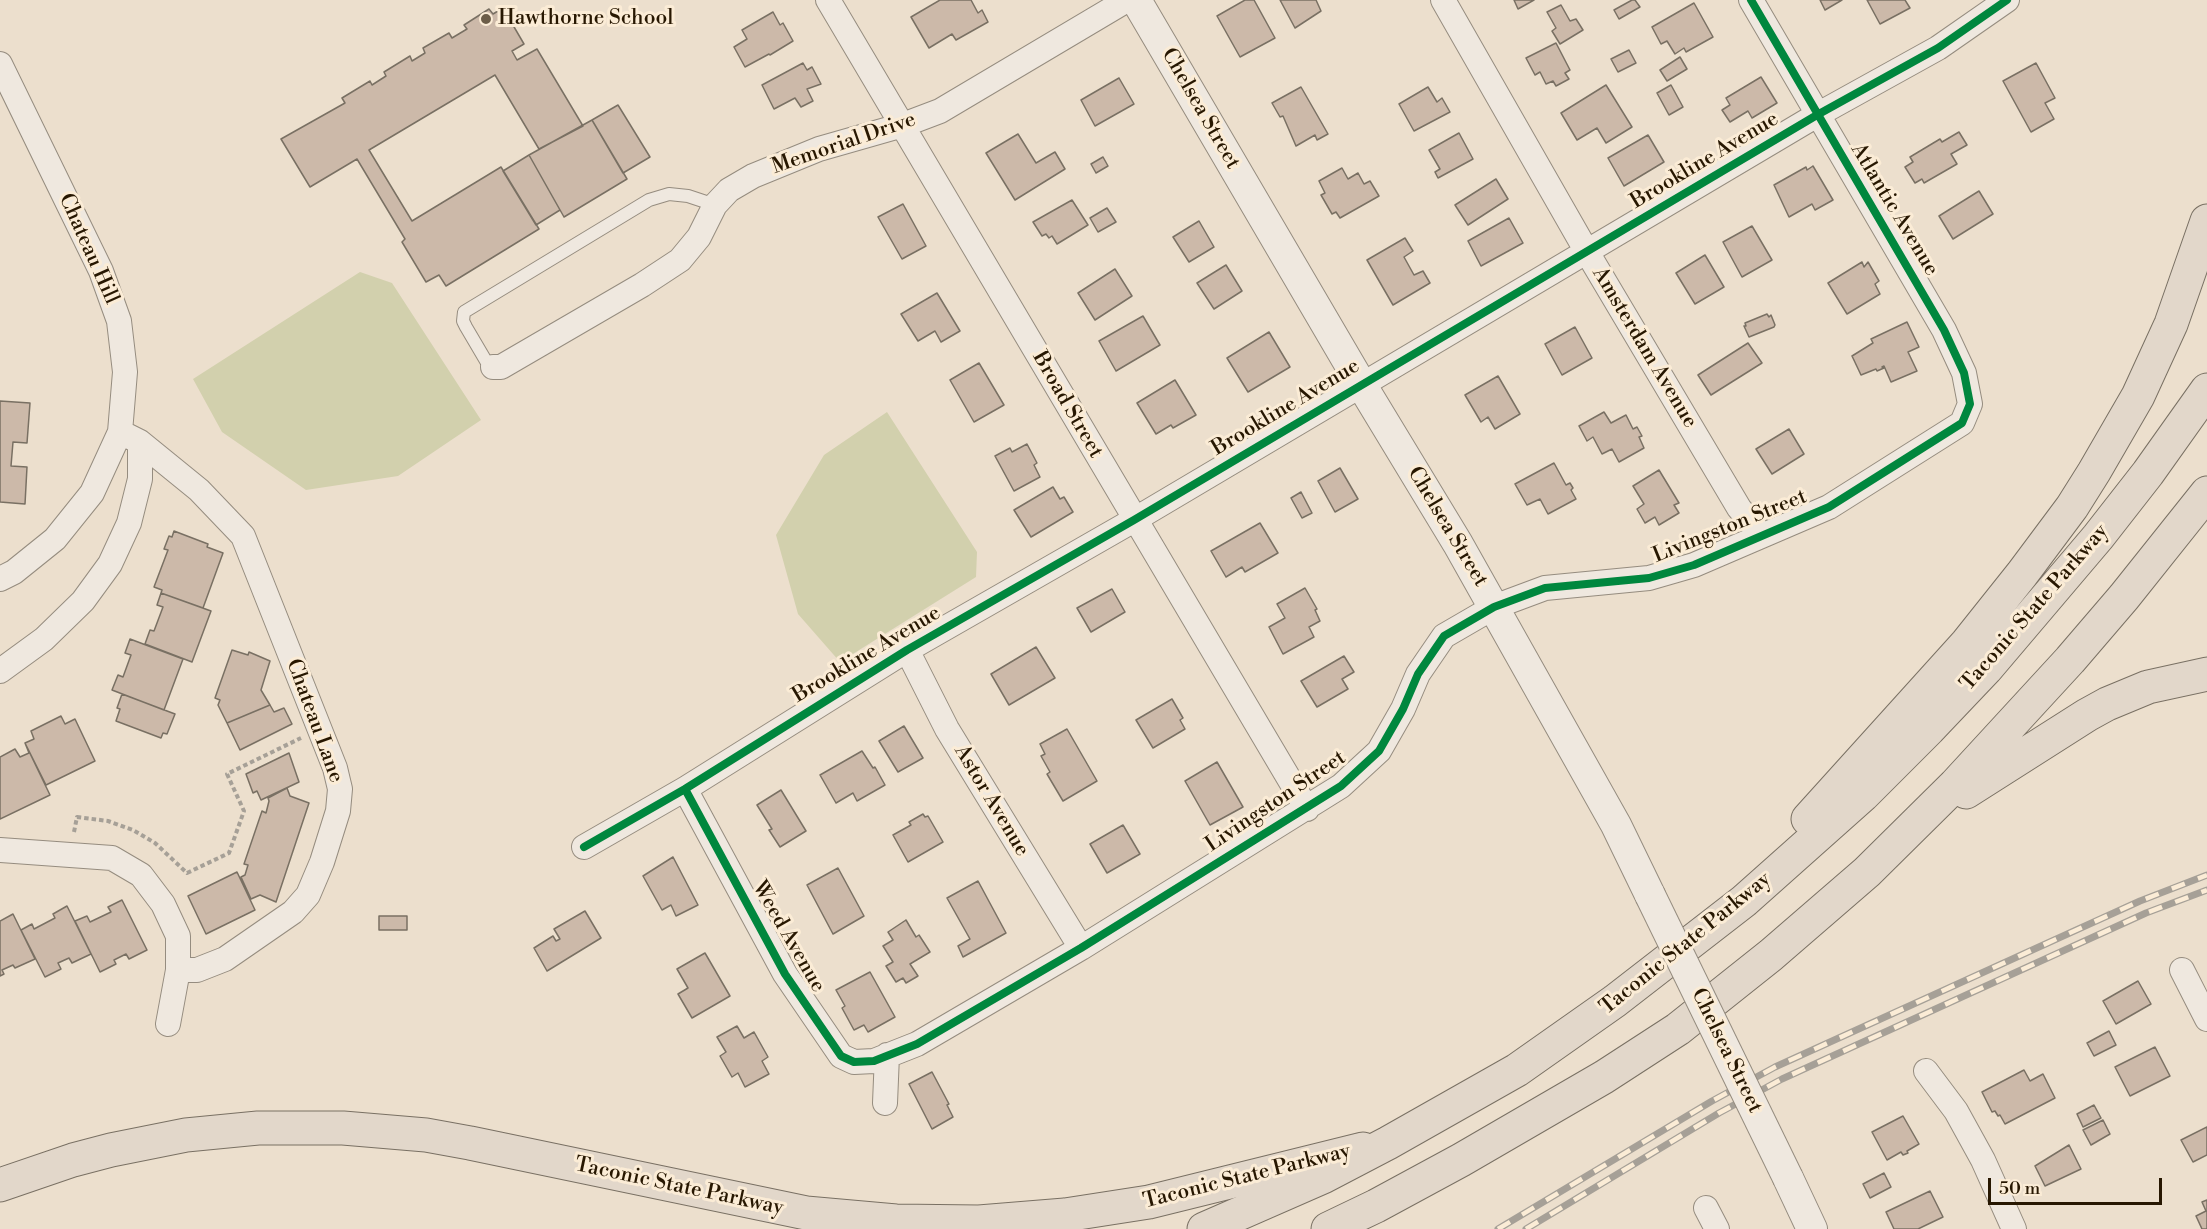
<!DOCTYPE html>
<html>
<head>
<meta charset="utf-8">
<style>
	body { margin:0 }
	#map { position:relative; width:2207px; height:1229px; overflow:hidden; background:#ecdfcd; font-family:"Libre Bodoni",serif }
	canvas { display:block }
	.scale { position:absolute; left:1988px; top:1178px; width:174px; height:27px; box-sizing:border-box; border:3px solid #271701; border-top:0; padding-left:8px; font-size:18px; line-height:21px; white-space:nowrap; color:#271701; -webkit-text-stroke:4px #fbecd6; paint-order:stroke }
</style>
</head>
<body>
<div id="map">
<canvas width="2207" height="1229"></canvas>
<div class="scale">50 m</div>
</div>
<script>
const ctx = document.querySelector('canvas').getContext('2d');
ctx.lineJoin = 'round';
function paint(path, color) { ctx.fillStyle = color; ctx.fill(path, 'evenodd'); }
const poly = rows => new Path2D(rows.map(r => 'M' + r).join(''));
function trace(path, color, width, dash) { ctx.strokeStyle = color; ctx.lineWidth = width; ctx.lineCap = dash ? 'butt' : 'round'; ctx.setLineDash(dash || []); ctx.stroke(path); }
function write(font, color, halo, rows, align = 'center') {
  ctx.font = font + ' "Libre Bodoni",serif'; ctx.lineWidth = 6; ctx.setLineDash([]); ctx.textBaseline = 'middle'; ctx.strokeStyle = halo; ctx.fillStyle = color; for (const [text, x, y, turn = 0] of rows) {
    ctx.save(); ctx.translate(x, y); ctx.rotate((+turn || 0) * Math.PI / 180); ctx.textAlign = isNaN(turn) ? turn : align; if (halo) ctx.strokeText(text, 0, 0); ctx.fillText(text, 0, 0); ctx.restore();
  }
}
const green = poly([
	[360,272,392,283,481,420,398,476,306,490,222,432,193,379],
	[887,412,977,552,976,577,840,662,798,614,776,535,824,455]
]);
const building = poly([
	[940,0,971,0,978,13,982,10,988,22,956,40,952,34,929,48,911,17,940,0],
	[1245,0,1254,0,1275,38,1240,57,1217,16,1245,0],
	[1280,0,1316,0,1321,11,1295,28,1280,0],
	[1514,0,1534,0,1518,9,1514,0],
	[1632,0,1635,0,1640,7,1619,19,1614,10,1632,0],
	[1820,0,1842,0,1825,10,1820,0],
	[1867,0,1905,0,1910,8,1880,24,1867,0],
	[1694,3,1713,37,1686,52,1684,48,1675,54,1667,41,1661,44,1652,27,1694,3],
	[1561,5,1570,21,1576,19,1583,30,1560,44,1552,31,1556,28,1547,12,1561,5],
	[503,8,524,44,512,51,517,60,537,49,583,126,539,149,495,75,369,150,412,221,501,167,539,229,446,286,439,275,426,282,402,242,405,239,357,159,310,187,281,139,345,103,342,98,370,81,372,85,386,76,384,72,410,56,412,61,425,53,423,48,449,33,452,38,467,29,464,25,489,9,493,14,503,8],
	[773,12,780,25,783,23,793,41,770,55,769,54,745,67,734,47,747,39,742,30,773,12],
	[1556,43,1570,70,1565,73,1569,79,1556,86,1553,81,1546,84,1540,72,1535,75,1526,58,1556,43],
	[1629,50,1636,63,1618,72,1611,59,1629,50],
	[1680,57,1687,69,1667,81,1660,70,1680,57],
	[803,63,807,70,812,67,821,84,807,89,813,101,801,107,795,98,774,109,762,85,803,63],
	[2036,63,2055,98,2045,103,2054,119,2031,132,2003,81,2036,63],
	[1761,77,1777,103,1752,118,1748,111,1730,122,1722,110,1730,105,1726,98,1761,77],
	[1119,78,1134,104,1095,126,1081,100,1119,78],
	[1606,85,1632,127,1606,143,1597,128,1577,140,1561,113,1606,85],
	[1671,85,1683,107,1669,115,1657,93,1671,85],
	[1301,87,1328,134,1317,140,1315,135,1296,146,1283,116,1280,117,1272,103,1301,87],
	[1428,87,1437,102,1442,98,1450,112,1414,131,1399,104,1428,87],
	[618,105,650,157,623,173,592,120,618,105],
	[592,120,627,179,564,217,529,155,592,120],
	[1959,132,1967,145,1951,154,1957,164,1924,183,1922,179,1915,183,1905,167,1913,162,1910,157,1940,139,1942,142,1959,132],
	[1459,133,1473,159,1438,178,1435,172,1440,169,1429,150,1459,133],
	[1018,134,1036,163,1055,152,1065,169,1015,200,986,153,1018,134],
	[1648,135,1664,162,1624,186,1608,158,1648,135],
	[529,155,560,210,536,225,503,171,529,155],
	[1103,157,1108,166,1096,173,1091,164,1103,157],
	[1813,166,1833,200,1815,210,1812,204,1789,217,1774,185,1806,167,1807,170,1813,166],
	[1342,168,1348,179,1358,173,1364,184,1370,181,1379,196,1340,218,1336,212,1332,214,1321,195,1325,193,1319,181,1342,168],
	[1496,179,1508,199,1468,225,1455,205,1496,179],
	[1979,191,1993,214,1953,239,1939,216,1979,191],
	[1072,200,1088,225,1057,244,1052,236,1049,238,1046,234,1042,236,1033,222,1072,200],
	[903,204,926,246,902,259,878,217,903,204],
	[1107,208,1116,222,1098,232,1090,218,1107,208],
	[1509,218,1523,243,1481,266,1468,241,1509,218],
	[1199,221,1214,247,1189,262,1173,237,1199,221],
	[1752,226,1772,260,1742,277,1723,242,1752,226],
	[1405,238,1413,251,1404,257,1414,275,1423,271,1430,283,1393,305,1367,260,1405,238],
	[1705,255,1724,287,1695,304,1676,273,1705,255],
	[1862,262,1864,267,1868,262,1879,281,1875,284,1880,294,1847,314,1828,283,1862,262],
	[1226,265,1242,291,1214,309,1197,283,1226,265],
	[1115,269,1132,296,1095,320,1078,293,1115,269],
	[937,293,960,331,941,342,935,331,918,341,901,314,937,293],
	[1767,314,1769,317,1771,315,1775,325,1774,327,1749,337,1744,326,1746,326,1745,323,1767,314],
	[1143,316,1160,345,1116,371,1099,341,1143,316],
	[1907,322,1919,347,1908,352,1917,371,1891,382,1884,366,1882,367,1884,368,1877,371,1876,369,1861,375,1852,356,1873,343,1871,339,1907,322],
	[1575,327,1592,358,1562,375,1545,344,1575,327],
	[1269,332,1290,367,1248,392,1227,358,1269,332],
	[1748,343,1762,363,1711,395,1698,375,1748,343],
	[979,363,1004,405,974,422,950,380,979,363],
	[1498,376,1520,414,1495,429,1488,417,1481,422,1465,395,1498,376],
	[1175,380,1196,415,1173,428,1171,425,1156,434,1137,403,1175,380],
	[0,401,30,403,27,443,13,442,11,466,27,467,25,504,0,502,0,401],
	[1604,412,1611,423,1626,415,1633,429,1637,427,1642,436,1639,437,1644,448,1619,462,1612,449,1602,454,1593,437,1587,441,1579,426,1604,412],
	[1789,429,1804,454,1772,474,1756,449,1789,429],
	[1027,444,1037,463,1034,465,1040,477,1014,491,995,456,1010,448,1012,452,1027,444],
	[1554,463,1566,485,1570,483,1573,488,1571,490,1576,499,1548,514,1540,499,1527,505,1515,484,1554,463],
	[1340,468,1358,499,1335,512,1318,481,1340,468],
	[1659,470,1679,503,1674,505,1679,513,1659,525,1655,517,1645,523,1637,509,1644,504,1633,486,1659,470],
	[1053,487,1060,499,1064,497,1073,512,1031,537,1014,510,1053,487],
	[1301,492,1312,513,1302,518,1291,498,1301,492],
	[1260,523,1278,553,1245,572,1242,567,1226,577,1211,551,1260,523],
	[174,531,208,544,207,547,223,553,203,608,161,593,162,590,154,587,168,550,164,549,169,536,172,537,174,531],
	[1305,588,1317,609,1315,610,1320,621,1309,627,1314,637,1283,654,1269,627,1285,618,1277,604,1305,588],
	[1112,589,1125,612,1091,632,1077,608,1112,589],
	[161,593,211,611,192,662,145,644,150,630,154,631,163,607,157,605,161,593],
	[130,639,183,659,164,710,112,690,118,675,123,677,131,655,125,653,130,639],
	[1036,647,1055,678,1009,705,991,674,1036,647],
	[232,650,248,655,249,652,270,661,261,690,270,705,227,723,218,705,220,700,215,698,232,650],
	[1344,656,1354,672,1342,679,1348,689,1317,707,1301,681,1344,656],
	[122,694,175,714,167,734,163,733,161,738,116,721,120,709,117,708,122,694],
	[1172,699,1183,718,1180,720,1185,729,1153,748,1136,720,1172,699],
	[270,705,274,712,284,708,292,724,240,750,227,723,270,705],
	[61,716,65,724,75,719,95,761,46,785,25,743,34,739,31,731,61,716],
	[904,726,923,758,898,772,879,741,904,726],
	[1067,729,1097,781,1063,801,1047,774,1050,772,1041,756,1045,754,1040,744,1067,729],
	[25,743,50,795,0,819,0,757,15,749,20,757,29,753,25,743],
	[862,751,873,768,875,767,885,785,857,801,853,793,836,803,820,775,862,751],
	[289,753,299,782,261,800,257,791,253,793,246,774,289,753],
	[1217,762,1243,807,1210,825,1185,781,1217,762],
	[287,788,290,796,309,803,276,902,260,895,251,899,241,877,245,875,248,865,244,864,262,811,266,813,269,801,268,798,287,788],
	[781,790,806,831,780,847,769,830,772,829,757,805,781,790],
	[923,814,925,817,928,816,943,842,908,862,893,835,911,825,909,822,923,814],
	[1123,825,1140,854,1107,873,1090,844,1123,825],
	[673,857,698,905,676,916,671,905,662,910,643,876,673,857],
	[838,868,864,916,833,934,807,885,838,868],
	[237,872,255,910,206,934,188,896,237,872],
	[978,881,1006,933,963,957,958,946,970,939,947,898,978,881],
	[122,900,147,950,129,959,126,954,114,960,116,964,100,972,75,921,87,916,90,922,111,912,108,907,122,900],
	[67,906,91,954,72,963,69,958,58,963,61,969,45,977,21,930,32,924,34,929,55,918,53,914,67,906],
	[585,911,601,938,547,971,534,948,553,936,556,941,560,939,554,929,585,911],
	[13,914,35,959,15,968,13,965,2,970,4,974,0,976,0,921,13,914],
	[379,916,407,916,407,930,379,930,379,916],
	[906,920,916,937,919,935,930,952,910,964,918,976,906,983,903,978,896,982,886,966,893,962,883,946,893,940,888,932,906,920],
	[705,953,730,996,692,1018,678,994,688,988,677,969,705,953],
	[870,972,895,1017,868,1032,864,1025,854,1030,842,1008,845,1006,836,990,870,972],
	[2138,981,2151,1004,2116,1024,2103,1001,2138,981],
	[737,1026,744,1038,754,1032,768,1057,762,1061,769,1074,745,1087,738,1073,732,1077,720,1056,726,1052,717,1037,737,1026],
	[2109,1031,2116,1045,2094,1056,2087,1043,2109,1031],
	[2155,1047,2170,1076,2130,1096,2115,1067,2155,1047],
	[2024,1070,2030,1081,2043,1074,2055,1098,2005,1124,2000,1115,1998,1116,1995,1111,1992,1112,1982,1092,2024,1070],
	[932,1072,949,1104,947,1105,953,1117,932,1129,909,1084,932,1072],
	[2094,1105,2101,1118,2083,1127,2077,1114,2094,1105],
	[1903,1116,1919,1144,1907,1151,1908,1153,1903,1155,1901,1152,1887,1160,1872,1132,1903,1116],
	[2103,1120,2110,1134,2091,1145,2083,1130,2103,1120],
	[2207,1127,2207,1155,2193,1162,2181,1140,2207,1127],
	[2069,1145,2081,1169,2045,1186,2035,1166,2069,1145],
	[1884,1173,1891,1187,1870,1198,1863,1184,1884,1173],
	[1930,1191,1943,1217,1918,1229,1894,1229,1886,1212,1930,1191],
	[2207,1200,2207,1229,2202,1229,2196,1216,2206,1211,2202,1202,2207,1200]
]);
const path = poly([
	[74,832,77,817,108,821,133,830,155,843,187,873,229,853,244,811,227,774,301,738]
]);
const service = poly([
	[493,367,486,361,466,327,463,321,464,312,649,200,669,194,688,196,715,205]
]);
const minor = poly([
	[828,0,1307,809],
	[1443,0,1587,252,1739,508,1761,535],
	[0,64,101,271,119,321,125,372,120,432,92,493,55,539,14,572,0,579],
	[493,367,501,367,642,285,680,260,699,237,715,205,729,190,753,176,819,149,903,125,940,111,1127,0],
	[120,432,140,442,199,490,243,536,335,768,340,789,338,811,322,862,308,895,293,912,225,959,197,970,178,970],
	[907,650,947,729,1081,948],
	[0,671,44,639,83,601,110,564,129,523,140,479,140,442],
	[685,789,785,974,841,1056,854,1062,874,1061,917,1044,1081,948,1341,786,1379,751,1403,709,1418,674,1444,636,1494,607,1545,588,1649,578,1694,565,1829,507,1962,423,1970,404,1964,373,1944,330,1751,0],
	[584,847,685,789,907,650,1134,520,1817,115,1938,48,2007,0],
	[0,850,112,858,141,875,163,904,178,936,178,970,168,1024],
	[2182,970,2207,1019],
	[1926,1071,1956,1111,1983,1160,2014,1229],
	[885,1103,887,1055],
	[1706,1208,1717,1229]
]);
const tertiary = poly([
	[1136,0,1361,384,1458,544,1616,825,1650,895],
	[1788,1178,1812,1229]
]);
const trunk = poly([
	[0,1185,73,1160,111,1150,186,1135,258,1128,343,1128,426,1135,470,1143,806,1213,896,1221,979,1222,1065,1215,1149,1202,1363,1149]
]);
const motorway = poly([
	[1966,792,2087,715,2107,704,2148,687,2207,674],
	[1808,819,1967,643,2022,574,2072,507,2094,472,2138,396,2171,324,2207,221],
	[1204,1229,1323,1177,1388,1143,1517,1070,1615,1001,1744,901,1863,795,1929,729,1986,669,2098,537,2148,473,2207,390],
	[1328,1229,1376,1206,1461,1160,1604,1077,1678,1029,1771,955,1867,872,1955,785,2070,660,2124,597,2207,493]
]);
const rail = poly([
	[1498,1229,1712,1101,1775,1067,2140,901,2207,875],
	[1526,1229,1719,1113,1782,1079,2146,913,2207,890]
]);
const tertiaryBridge = poly([
	[1650,895,1788,1178]
]);
const cycleway = poly([
	[685,789,785,974,841,1056,854,1062,874,1061,917,1044,1081,948,1341,786,1379,751,1403,709,1418,674,1444,636,1494,607,1545,588,1649,578,1694,565,1829,507,1962,423,1970,404,1964,373,1944,330,1751,0],
	[584,847,685,789,907,650,1134,520,1817,115,1938,48,2007,0]
]);
const markers = [
	[486,19,6,"#6c5d48"]
];
const poiNames = [
	["Hawthorne School",498,19]
];
const streetNames = [
	["Chelsea Street",1200,109,60],
	["Memorial Drive",844,144,-19],
	["Brookline Avenue",1705,161,-31],
	["Atlantic Avenue",1894,210,59],
	["Chateau Hill",88,249,66],
	["Amsterdam Avenue",1644,348,59],
	["Broad Street",1067,405,60],
	["Brookline Avenue",1286,408,-31],
	["Chelsea Street",1447,527,59],
	["Livingston Street",1730,527,-22],
	["Taconic State Parkway",2035,608,-49],
	["Brookline Avenue",867,655,-31],
	["Chateau Lane",314,721,70],
	["Astor Avenue",991,801,59],
	["Livingston Street",1276,802,-34],
	["Weed Avenue",788,937,60],
	["Taconic State Parkway",1686,944,-39],
	["Chelsea Street",1726,1051,64],
	["Taconic State Parkway",1247,1177,-14],
	["Taconic State Parkway",679,1187,12]
];
paint(green, '#d2d0ad');
paint(building, '#ccb9a9');
trace(building, '#797063', 1.5);
trace(service, '#958c7f', 14);
trace(minor, '#958c7f', 26);
trace(tertiary, '#958c7f', 32);
trace(trunk, '#797063', 35);
trace(motorway, '#797063', 35);
trace(path, '#a6a097', 4, [4.5, 3]);
trace(service, '#efe8df', 12);
trace(minor, '#efe8df', 24);
trace(tertiary, '#efe8df', 30);
trace(trunk, '#e2d7ca', 33);
trace(motorway, '#e2d7ca', 33);
trace(rail, '#a6a097', 7);
trace(rail, '#fbecd6', 4.5, [14]);
trace(tertiaryBridge, '#958c7f', 32, []);
trace(tertiaryBridge, '#efe8df', 30);
trace(cycleway, '#00873e', 8);
for (const [x, y, r, color] of markers) { const dot = new Path2D(); dot.arc(x, y, r, 0, 2 * Math.PI); ctx.fillStyle = color; ctx.fill(dot); trace(dot, '#fbecd6', 2); }
write('21px', '#271701', '#fbecd6', poiNames, 'left');
write('21px', '#271701', '#fbecd6', streetNames);
</script>
</body>
</html>
